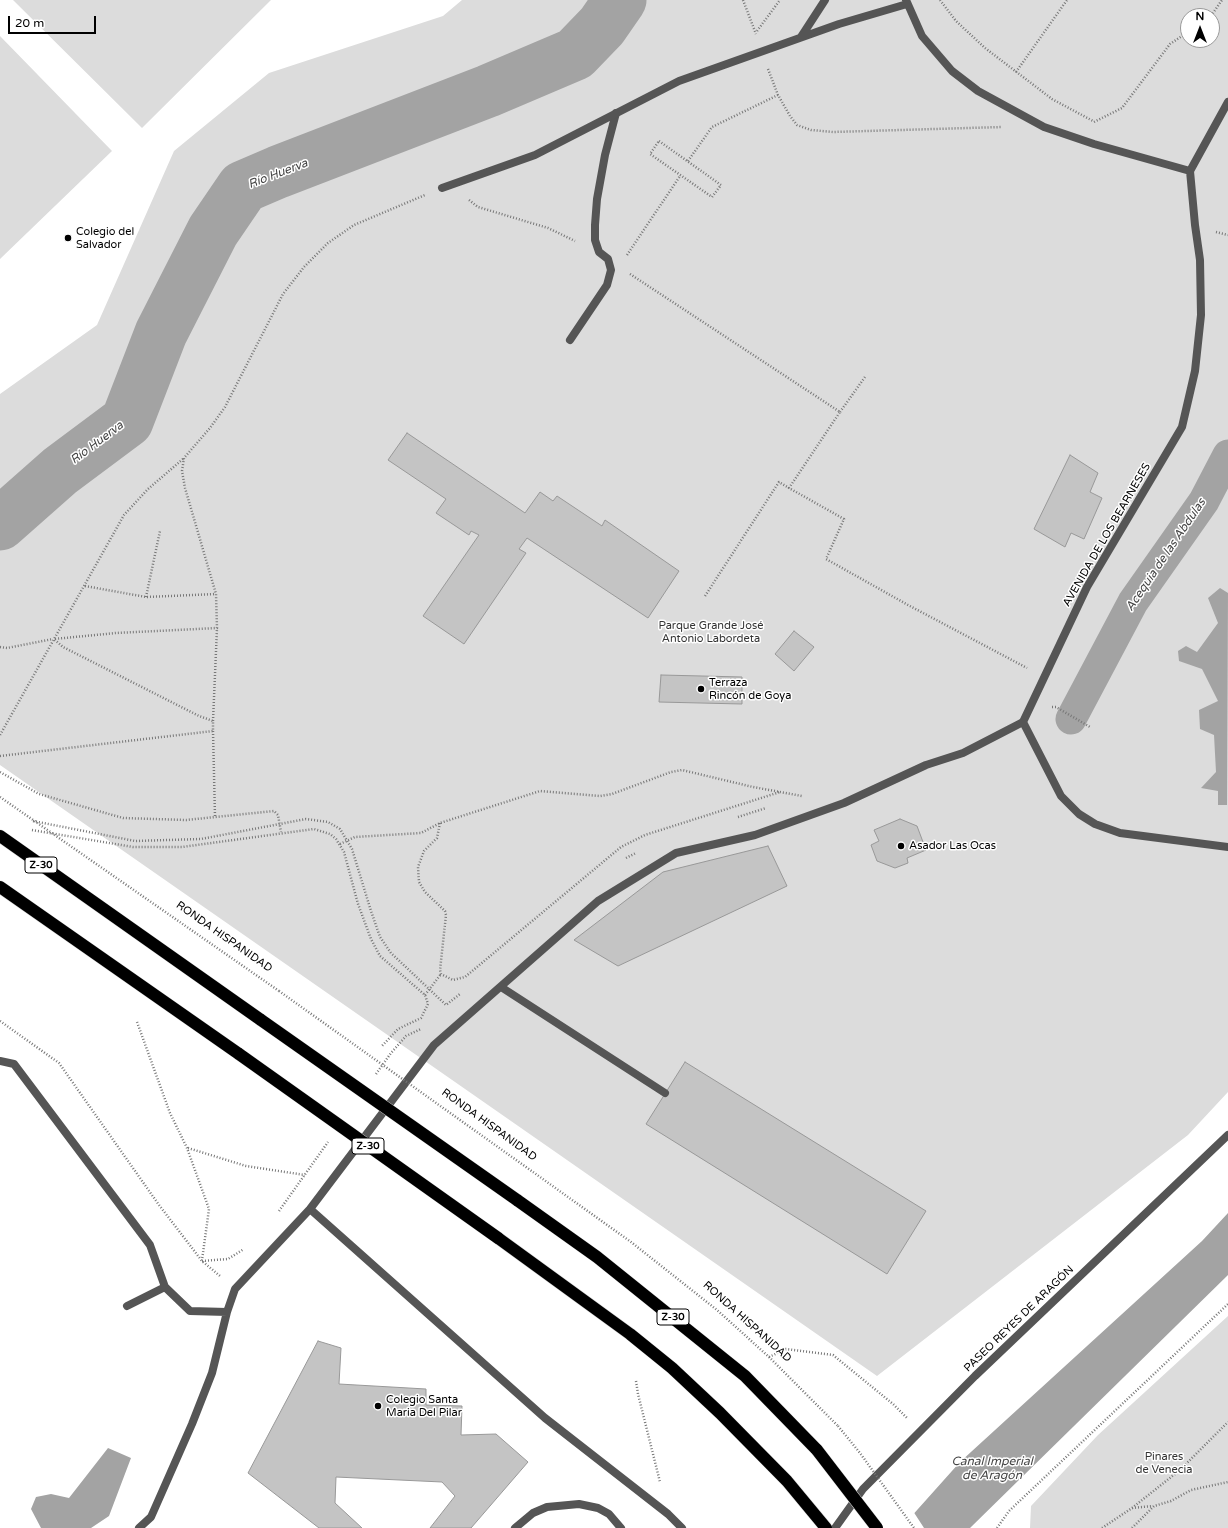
<!DOCTYPE html>
<html>
<head>
<meta charset="utf-8">
<style>
	body { margin:0 }
	#map { position:relative; width:1228px; height:1528px; overflow:hidden; background:#fff; font-family:"Varela Round",sans-serif }
	canvas { display:block }
	.north { position:absolute; left:1180px; top:8px; width:40px; height:40px; box-sizing:border-box; background:#fff; border:1px solid #999; border-radius:50%; rotate:0deg; font-size:11px; font-weight:700; line-height:16px; text-align:center; color:#000 }
	.north::after { content:''; display:block; margin:auto; width:14px; height:18px; background:#000; clip-path:polygon(50% 0,100% 100%,50% 72%,0 100%) }
	.scale { position:absolute; left:8px; top:16px; width:88px; height:18px; box-sizing:border-box; border:2px solid #000; border-top:0; padding-left:5px; font-size:12px; line-height:14px; white-space:nowrap; color:#000; -webkit-text-stroke:3px #fff; paint-order:stroke }
</style>
</head>
<body>
<div id="map">
<canvas width="1228" height="1528"></canvas>
<div class="north">N</div>
<div class="scale">20 m</div>
</div>
<script>
const ctx = document.querySelector('canvas').getContext('2d');
ctx.lineJoin = 'round';
function paint(path, color) { ctx.fillStyle = color; ctx.fill(path, 'evenodd'); }
const poly = rows => new Path2D(rows.map(r => 'M' + r).join(''));
function trace(path, color, width, dash) { ctx.strokeStyle = color; ctx.lineWidth = width; ctx.lineCap = dash ? 'butt' : 'round'; ctx.setLineDash(dash || []); ctx.stroke(path); }
function write(font, color, halo, rows, align = 'center') {
  ctx.font = font + ' "Varela Round",sans-serif'; ctx.lineWidth = 3; ctx.setLineDash([]); ctx.textBaseline = 'middle'; ctx.strokeStyle = halo; ctx.fillStyle = color; for (const [text, x, y, turn = 0] of rows) {
    ctx.save(); ctx.translate(x, y); ctx.rotate((+turn || 0) * Math.PI / 180); ctx.textAlign = isNaN(turn) ? turn : align; if (halo) ctx.strokeText(text, 0, 0); ctx.fillText(text, 0, 0); ctx.restore();
  }
}
const green = poly([
	[13,0,271,0,142,128],
	[462,0,1228,0,1228,1092,1188,1135,877,1376,0,765,0,394,97,325,174,151,269,73,443,16],
	[1188,16,1212,16,1212,40,1188,40],
	[0,36,112,151,0,259],
	[1228,1316,1228,1528,1030,1528,1031,1506,1098,1435]
]);
const water = poly([
	[1220,588,1228,593,1227,805,1218,805,1218,791,1201,788,1216,772,1214,735,1200,729,1199,710,1218,701,1202,669,1179,661,1178,651,1186,646,1197,652,1218,623,1208,598],
	[1228,1213,1228,1275,970,1528,901,1528,960,1462,1202,1241],
	[108,1448,131,1458,109,1516,91,1528,41,1528,31,1509,36,1497,51,1494,69,1498]
]);
const pier = poly([
	[913,1511,924,1528,899,1528,900,1527]
]);
const canal = poly([
	[1071,719,1133,602,1204,501,1228,455]
]);
const river = poly([
	[0,524,60,471,127,421,161,333,213,231,243,187,278,172,488,91,575,54,602,26,620,0]
]);
const building = poly([
	[407,433,525,513,540,492,553,501,557,496,602,526,605,520,679,571,648,618,527,538,519,549,526,553,464,644,423,616,479,535,471,531,469,535,436,513,446,499,388,460,407,433],
	[1070,455,1098,473,1090,492,1102,498,1084,539,1071,533,1065,547,1034,529,1070,455],
	[794,631,814,647,794,671,775,654,794,631],
	[661,675,742,677,742,704,659,702,661,675],
	[900,819,917,826,926,850,907,858,908,863,895,868,877,861,871,845,879,841,874,830,900,819],
	[768,846,787,886,618,966,574,940,663,872,768,846],
	[685,1062,926,1211,887,1274,646,1124,685,1062],
	[318,1341,341,1348,339,1384,426,1389,426,1405,462,1406,461,1435,496,1434,528,1462,471,1528,430,1528,455,1496,442,1482,336,1477,335,1503,362,1528,319,1528,248,1473,318,1341]
]);
const path = poly([
	[743,0,756,34],
	[940,0,956,21,985,48,1052,99,1093,121],
	[1211,16,1222,0],
	[757,31,780,0],
	[768,69,778,95,790,116,797,125,811,130,833,132,1002,127],
	[1016,72,1067,0],
	[1094,122,1122,108,1170,44,1188,32],
	[659,141,721,185,712,197,650,154,659,141],
	[688,161,712,127,778,95],
	[469,200,478,207,548,228,575,241],
	[1216,232,1228,235],
	[627,255,680,176],
	[630,274,840,412,789,488,844,519,826,559,908,605,1027,668],
	[840,412,865,377],
	[85,586,146,597,216,594],
	[705,596,779,482,789,488],
	[146,597,160,531],
	[0,647,7,648,53,639],
	[1052,707,1056,707,1090,727],
	[213,721,217,628],
	[213,731,215,817],
	[0,735,124,515,148,489,183,459],
	[0,756,213,731,213,721,199,716,63,647,54,639,116,633,217,628,216,594,185,488,182,471,184,458,210,428,225,407,283,294,304,267,328,243,354,225,425,195],
	[0,772,39,794,123,818,186,820,274,811,278,815,281,832],
	[0,797,279,991],
	[738,817,766,808],
	[33,821,135,841,201,839,306,819,328,822,340,829,352,849,371,911,380,937,391,953,446,1005,460,994],
	[440,823,437,838,424,851,418,867,419,882,425,892,445,911,446,915,440,970,441,974,453,980,465,977,621,847,645,835,780,792],
	[32,830,133,847,182,847,314,829,330,834,336,839,344,852,358,904,371,939,380,956,425,995,428,1004,421,1018,398,1029,381,1047],
	[340,844,355,837,421,833,440,823,540,791,600,796,612,794,671,772,682,770,753,787,802,796],
	[626,858,636,853],
	[425,995,441,974],
	[0,1021,59,1063,159,1205,202,1261,220,1276],
	[137,1022,170,1113,187,1148,209,1209,202,1260],
	[376,1074,391,1053,406,1036,421,1029],
	[188,1148,246,1166,305,1175],
	[533,1172,631,1242,717,1310,769,1357,838,1426],
	[279,1211,328,1142],
	[202,1261,228,1259,244,1249],
	[769,1357,786,1349,833,1355,893,1404,907,1418],
	[636,1381,638,1394,660,1482],
	[1132,1508,1153,1506],
	[997,1528,1009,1511,1228,1304],
	[1102,1528,1132,1508,1180,1470,1228,1422],
	[1132,1528,1154,1506,1171,1501,1191,1490,1228,1482]
]);
const lane = poly([
	[570,340,607,285,611,270,608,259,599,252,595,240,595,225,597,199,605,155,616,113],
	[501,987,665,1093],
	[0,1061,14,1064,150,1245,165,1287],
	[310,1209,545,1418,668,1514,682,1528],
	[127,1306,165,1287,190,1311,227,1312],
	[139,1528,151,1517,192,1424,212,1373,227,1312,235,1289,310,1209,434,1045,598,901,676,853,755,835,844,803,926,765,963,753,1023,722],
	[515,1528,533,1513,547,1507,579,1504,598,1508,609,1514,621,1528]
]);
const street = poly([
	[906,0,922,36,952,71,978,91,1044,127,1094,144,1190,171],
	[801,37,825,0],
	[1228,102,1190,171,1195,225,1200,260,1201,315,1195,371,1182,427,1087,587,1023,722,1061,796,1079,814,1095,824,1120,833,1228,847],
	[442,188,535,155,679,81,839,24,907,4],
	[835,1528,863,1489,975,1376,1228,1135]
]);
const highway = poly([
	[0,836,261,1020],
	[0,887,239,1054],
	[517,1200,597,1257,745,1376,817,1450],
	[498,1238,630,1334,672,1368,720,1413,787,1481,826,1528]
]);
const pathBridge = poly([
	[279,991,533,1172],
	[838,1426,860,1453,914,1528]
]);
const highwayBridge = poly([
	[261,1020,517,1200],
	[239,1054,498,1238],
	[817,1450,877,1528]
]);
const markers = [
	[68,238,4,"#000"],
	[701,689,4,"#000"],
	[901,846,4,"#000"],
	[378,1406,4,"#000"]
];
const shields = [
	[41,865,32],
	[368,1146,32],
	[673,1317,32]
];
const shieldNames = [
	["Z-30",41,865],
	["Z-30",368,1146],
	["Z-30",673,1317]
];
const poiNames = [
	["Colegio del",76,232],
	["Salvador",76,245],
	["Terraza",709,683],
	["Rincón de Goya",709,696],
	["Asador Las Ocas",909,846],
	["Colegio Santa",386,1400],
	["Maria Del Pilar",386,1413]
];
const streetNames = [
	["AVENIDA DE LOS BEARNESES",1107,535,-60],
	["RONDA HISPANIDAD",224,937,35],
	["RONDA HISPANIDAD",489,1125,36],
	["PASEO REYES DE ARAGÓN",1019,1319,-44],
	["RONDA HISPANIDAD",747,1322,42]
];
const parkNames = [
	["Parque Grande José",711,626],
	["Antonio Labordeta",711,639],
	["Pinares",1164,1457],
	["de Venecia",1164,1470]
];
const waterNames = [
	["Río Huerva",278,174,-21],
	["Río Huerva",97,443,-37],
	["Acequia de las Abdulas",1166,555,-56],
	["Canal Imperial",992,1462],
	["de Aragón",992,1476]
];
paint(green, '#dcdcdc');
paint(water, '#a3a3a3');
paint(pier, '#fff');
trace(canal, '#a3a3a3', 31);
trace(river, '#a3a3a3', 53);
paint(building, '#c4c4c4');
trace(building, '#999', 1);
trace(highway, '#dbdbdb', 13);
trace(path, '#777', 2.5, [1, 2]);
trace(lane, '#555', 8);
trace(street, '#555', 8);
trace(highway, '#000', 12);
trace(highwayBridge, '#dbdbdb', 13, []);
trace(pathBridge, '#777', 2.5, [1, 2]);
trace(highwayBridge, '#000', 12);
for (const [x, y, r, color] of markers) { const dot = new Path2D(); dot.arc(x, y, r, 0, 2 * Math.PI); ctx.fillStyle = color; ctx.fill(dot); trace(dot, '#fff', 1.5); }
for (const [x, y, w] of shields) { const box = new Path2D(); box.roundRect(x - w / 2, y - 8, w, 16, 3); ctx.fillStyle = '#fff'; ctx.fill(box); trace(box, '#000', 1); }
write('bold 10px', '#000', null, shieldNames);
write('11px', '#000', '#fff', poiNames, 'left');
write('11px', '#000', '#fff', streetNames);
write('11px', '#333', '#fff', parkNames);
write('italic 12px', '#444', '#fff', waterNames);
</script>
</body>
</html>
